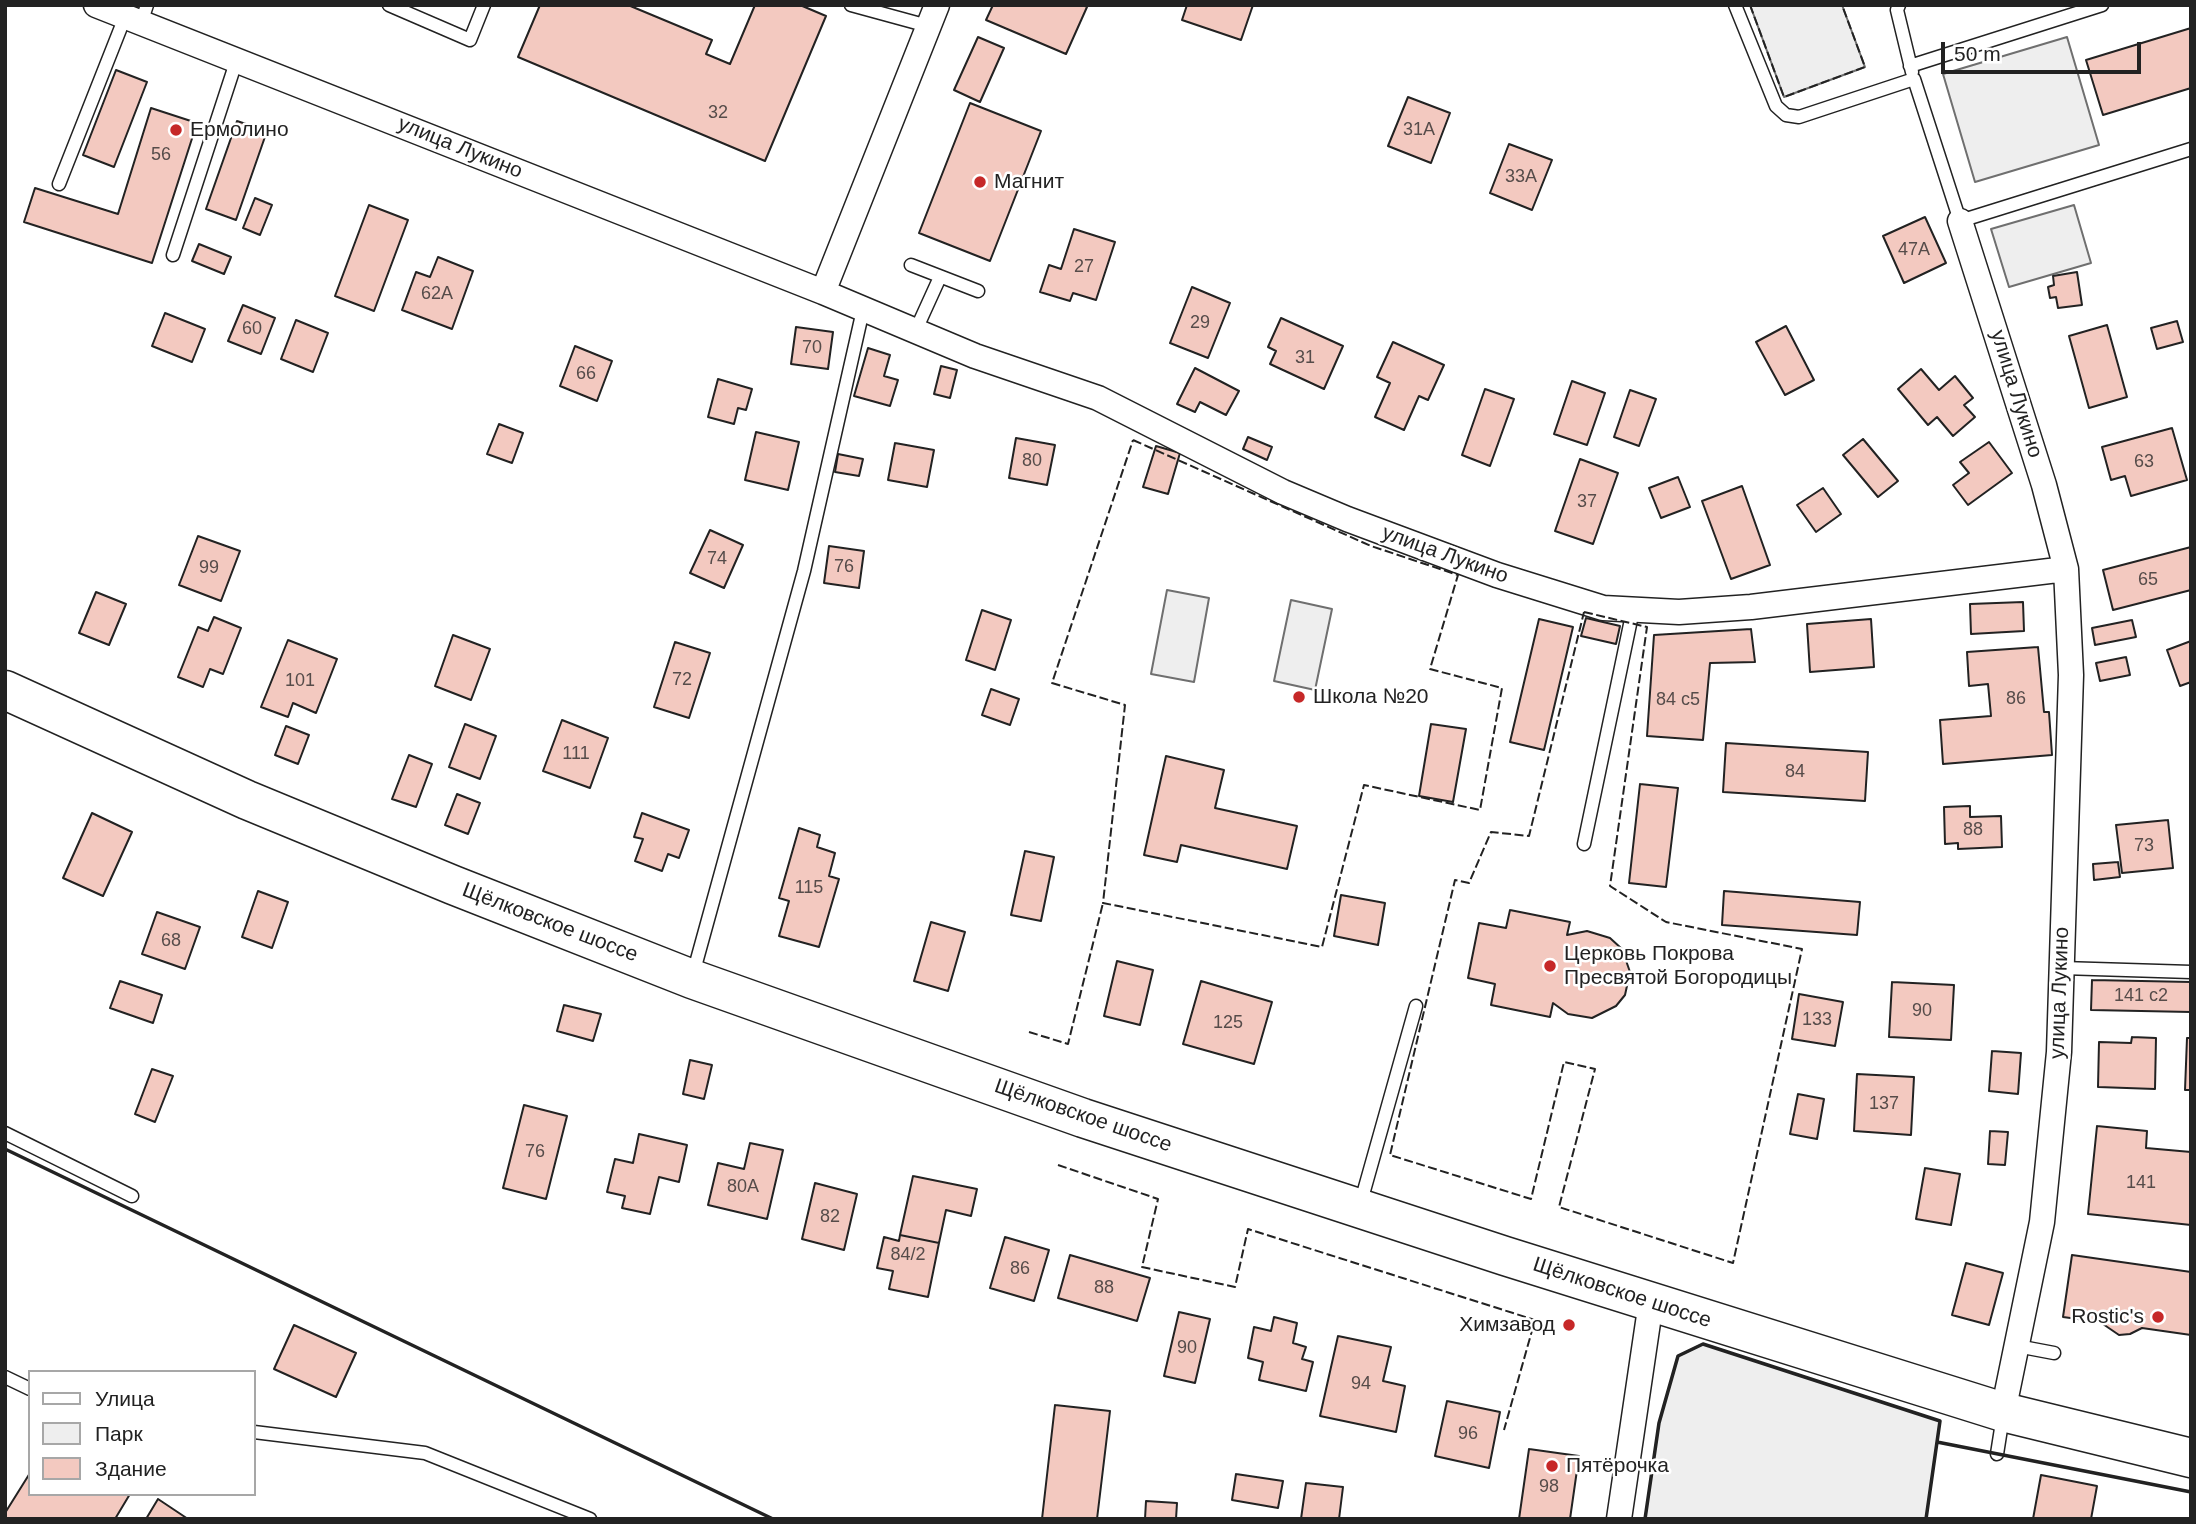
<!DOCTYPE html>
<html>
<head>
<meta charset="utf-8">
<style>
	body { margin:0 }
	#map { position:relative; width:2196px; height:1524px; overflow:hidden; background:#fff; font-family:Arial,sans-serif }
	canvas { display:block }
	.frame { position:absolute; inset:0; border:7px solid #222; pointer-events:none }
	.legend { position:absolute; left:28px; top:1370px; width:228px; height:126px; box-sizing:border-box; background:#fff; border:2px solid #a7a7a7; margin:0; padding:9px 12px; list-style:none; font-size:21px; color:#222 }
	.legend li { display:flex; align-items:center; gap:14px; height:35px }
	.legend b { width:35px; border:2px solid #a7a7a7 }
	.scale { position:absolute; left:1941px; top:42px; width:200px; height:32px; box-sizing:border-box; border:4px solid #222; border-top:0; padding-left:9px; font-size:21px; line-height:24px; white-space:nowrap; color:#222; -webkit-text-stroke:5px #fff; paint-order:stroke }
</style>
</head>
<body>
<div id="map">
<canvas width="2196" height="1524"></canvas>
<div class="frame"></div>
<ul class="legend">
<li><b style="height:9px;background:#fff"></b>Улица</li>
<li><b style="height:19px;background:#eee"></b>Парк</li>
<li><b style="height:19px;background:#f3c9c0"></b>Здание</li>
</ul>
<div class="scale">50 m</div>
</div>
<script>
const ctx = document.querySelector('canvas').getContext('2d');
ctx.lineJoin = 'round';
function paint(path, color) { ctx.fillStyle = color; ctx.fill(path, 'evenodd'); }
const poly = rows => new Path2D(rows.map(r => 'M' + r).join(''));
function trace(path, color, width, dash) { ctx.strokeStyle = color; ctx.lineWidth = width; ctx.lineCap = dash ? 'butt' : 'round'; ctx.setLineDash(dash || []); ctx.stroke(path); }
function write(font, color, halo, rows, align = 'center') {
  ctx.font = font + ' Arial,sans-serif'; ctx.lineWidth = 5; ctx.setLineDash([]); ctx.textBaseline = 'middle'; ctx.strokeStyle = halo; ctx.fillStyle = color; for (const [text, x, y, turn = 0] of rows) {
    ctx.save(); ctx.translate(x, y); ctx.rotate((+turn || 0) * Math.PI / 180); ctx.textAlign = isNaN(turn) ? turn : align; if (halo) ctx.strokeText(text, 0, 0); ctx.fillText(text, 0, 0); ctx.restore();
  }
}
const green = poly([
	[1750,5,1842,5,1865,67,1784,97,1750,5],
	[2067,37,2099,145,1975,182,1943,74,2067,37],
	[2074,205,2091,263,2009,287,1991,229,2074,205],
	[1167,590,1209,598,1194,682,1151,674,1167,590],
	[1291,600,1332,609,1315,690,1274,681,1291,600],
	[1703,1344,1940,1421,1926,1519,1645,1519,1659,1423,1678,1356,1703,1344]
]);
const building = poly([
	[540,5,628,5,712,40,706,54,730,64,755,5,800,5,826,16,765,161,518,57,540,5],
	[993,5,1083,5,1087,7,1066,54,986,20,993,5],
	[1187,5,1253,5,1241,40,1182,20,1187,5],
	[2191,28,2191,88,2103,115,2086,60,2191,28],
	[978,37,1004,48,980,102,954,90,978,37],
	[116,70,147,82,114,167,83,155,116,70],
	[1408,97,1450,113,1431,163,1388,146,1408,97],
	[970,103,1041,131,990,261,919,233,970,103],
	[151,108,197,123,152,263,24,222,35,188,118,214,151,108],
	[237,121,267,131,236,220,206,209,237,121],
	[1509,144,1552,160,1532,210,1490,193,1509,144],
	[255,198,272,205,260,235,243,228,255,198],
	[369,205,408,220,374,311,335,296,369,205],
	[1925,217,1946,263,1904,283,1883,236,1925,217],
	[1074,229,1115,242,1096,300,1073,293,1070,301,1040,292,1049,265,1061,269,1074,229],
	[199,244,231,257,224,274,192,261,199,244],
	[438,257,473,271,452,329,402,310,416,272,430,277,438,257],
	[2077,272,2082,305,2058,308,2056,297,2050,298,2048,287,2054,285,2053,276,2077,272],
	[1192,287,1230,303,1208,358,1170,343,1192,287],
	[243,305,275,318,261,354,228,341,243,305],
	[165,313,205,329,192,362,152,346,165,313],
	[1281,318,1343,346,1324,389,1270,364,1276,351,1268,347,1281,318],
	[296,320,328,333,313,372,281,359,296,320],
	[2177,321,2183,342,2157,349,2151,328,2177,321],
	[2107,325,2127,397,2089,408,2069,336,2107,325],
	[1786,326,1814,380,1785,395,1756,342,1786,326],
	[796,327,833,332,828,369,791,364,796,327],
	[1393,342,1444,365,1428,400,1419,396,1404,430,1375,417,1390,383,1377,377,1393,342],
	[575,346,612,361,597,401,560,386,575,346],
	[868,348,890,355,884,376,898,380,890,406,854,396,868,348],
	[941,366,957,370,950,398,934,394,941,366],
	[1195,368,1239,391,1226,415,1200,402,1195,412,1177,404,1195,368],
	[1921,369,1939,390,1955,376,1973,398,1964,405,1975,417,1953,436,1937,417,1928,425,1898,389,1921,369],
	[718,379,752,389,746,410,738,408,734,424,708,417,718,379],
	[1572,381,1605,393,1587,445,1554,434,1572,381],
	[1485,389,1514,399,1490,466,1462,455,1485,389],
	[1630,390,1656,399,1639,446,1614,437,1630,390],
	[499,424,523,433,512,463,487,454,499,424],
	[2172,428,2187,480,2131,496,2125,476,2111,480,2102,447,2172,428],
	[756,432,799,442,788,490,745,480,756,432],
	[1248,437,1272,447,1267,460,1243,449,1248,437],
	[1016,438,1055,445,1047,485,1009,478,1016,438],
	[1863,439,1898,481,1878,497,1843,455,1863,439],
	[1989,442,2012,473,1968,505,1953,485,1969,473,1960,462,1989,442],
	[895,443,934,450,927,487,888,480,895,443],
	[1156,446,1180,453,1168,494,1143,487,1156,446],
	[838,454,863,459,859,476,835,472,838,454],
	[1580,459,1618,473,1593,544,1555,531,1580,459],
	[1678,477,1690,507,1661,518,1649,488,1678,477],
	[1742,486,1770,565,1731,579,1702,501,1742,486],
	[1823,488,1841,514,1816,532,1797,505,1823,488],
	[710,530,743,545,724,588,690,573,710,530],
	[198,536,240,551,221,601,179,585,198,536],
	[829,546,864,551,859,588,824,583,829,546],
	[2191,547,2191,590,2113,610,2103,570,2191,547],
	[96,592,126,604,109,645,79,633,96,592],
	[2023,602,2024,631,1971,634,1970,604,2023,602],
	[982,610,1011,620,995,670,966,660,982,610],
	[214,617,241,628,223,674,210,669,203,687,178,677,198,627,208,631,214,617],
	[1586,618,1620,626,1616,644,1581,636,1586,618],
	[1539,619,1573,627,1544,750,1510,742,1539,619],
	[1871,619,1874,667,1810,672,1807,624,1871,619],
	[2132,620,2136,637,2095,645,2092,628,2132,620],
	[1751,629,1755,662,1710,663,1703,740,1647,736,1654,635,1751,629],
	[453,635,490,649,471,700,435,686,453,635],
	[288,640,337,659,316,713,293,703,288,717,261,707,288,640],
	[2191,641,2191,682,2180,686,2167,650,2191,641],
	[675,642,710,653,689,718,654,707,675,642],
	[2038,647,2044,712,2049,712,2052,755,1943,764,1940,720,1991,716,1988,684,1969,686,1967,652,2038,647],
	[2126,657,2130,675,2100,681,2096,663,2126,657],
	[991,689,1019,699,1010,725,982,715,991,689],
	[562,720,608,738,590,788,543,771,562,720],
	[465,724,496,736,480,779,449,767,465,724],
	[1431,724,1466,729,1453,802,1419,796,1431,724],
	[286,726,309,735,298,764,275,755,286,726],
	[1726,743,1868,752,1865,801,1723,792,1726,743],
	[409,755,432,764,416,807,392,799,409,755],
	[1166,756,1224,770,1215,808,1297,826,1287,869,1181,845,1177,862,1144,855,1166,756],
	[1640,784,1678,788,1666,887,1629,883,1640,784],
	[457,794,480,803,468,834,445,825,457,794],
	[1970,806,1970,817,2001,816,2002,847,1958,849,1958,843,1945,844,1944,807,1970,806],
	[92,813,132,832,103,896,63,878,92,813],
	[642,813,689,830,679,858,668,854,662,871,635,861,643,839,634,837,642,813],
	[2168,820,2173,868,2122,873,2116,825,2168,820],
	[799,828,820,835,817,847,835,853,829,876,839,879,819,947,779,936,789,901,779,898,799,828],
	[1025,851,1054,857,1041,921,1011,915,1025,851],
	[2118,862,2120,877,2094,880,2093,864,2118,862],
	[258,891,288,902,272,948,242,937,258,891],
	[1724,891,1860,902,1857,935,1722,925,1724,891],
	[1341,895,1385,903,1378,945,1334,936,1341,895],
	[1510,910,1570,922,1567,935,1587,931,1610,938,1622,949,1630,972,1625,995,1616,1006,1592,1018,1568,1014,1553,1003,1550,1017,1491,1005,1495,984,1468,978,1479,923,1506,928,1510,910],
	[157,912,200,927,185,969,142,954,157,912],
	[931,922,965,932,948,991,914,981,931,922],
	[1117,961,1153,970,1140,1025,1104,1016,1117,961],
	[2092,980,2191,982,2191,1012,2091,1010,2092,980],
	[120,981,162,995,153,1023,110,1008,120,981],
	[1201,981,1272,1002,1254,1064,1183,1044,1201,981],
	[1892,982,1954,985,1951,1040,1889,1037,1892,982],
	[1799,994,1843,1002,1835,1046,1792,1039,1799,994],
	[564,1005,601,1014,593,1041,557,1031,564,1005],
	[2132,1037,2156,1038,2155,1089,2098,1087,2099,1042,2131,1043,2132,1037],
	[2187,1038,2191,1038,2191,1090,2185,1090,2187,1038],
	[1992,1051,2021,1053,2018,1094,1989,1091,1992,1051],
	[690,1060,712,1065,704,1099,683,1094,690,1060],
	[152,1069,173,1076,155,1122,135,1114,152,1069],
	[1857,1074,1914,1077,1911,1135,1854,1131,1857,1074],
	[1798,1094,1824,1099,1817,1139,1790,1134,1798,1094],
	[524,1105,567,1116,546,1199,503,1188,524,1105],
	[2097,1126,2147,1131,2146,1148,2191,1152,2191,1225,2088,1214,2097,1126],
	[1990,1131,2008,1132,2005,1165,1988,1164,1990,1131],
	[639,1134,687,1145,679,1182,659,1177,650,1214,622,1208,625,1196,607,1192,615,1159,633,1163,639,1134],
	[750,1143,783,1150,767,1219,708,1205,718,1163,744,1169,750,1143],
	[1925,1168,1960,1174,1951,1225,1916,1219,1925,1168],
	[913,1176,977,1189,971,1216,946,1210,939,1243,900,1235,913,1176],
	[815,1183,857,1194,844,1250,802,1239,815,1183],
	[900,1235,939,1243,928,1297,889,1289,893,1271,877,1268,884,1237,899,1241,900,1235],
	[1005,1237,1049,1250,1034,1301,990,1288,1005,1237],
	[1070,1255,1150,1278,1137,1321,1058,1298,1070,1255],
	[2072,1255,2191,1272,2191,1335,2142,1328,2130,1334,2119,1335,2100,1322,2063,1317,2072,1255],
	[1966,1263,2003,1273,1989,1325,1952,1315,1966,1263],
	[1179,1312,1210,1319,1195,1383,1164,1376,1179,1312],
	[1274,1317,1297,1323,1293,1343,1306,1347,1302,1359,1313,1362,1306,1391,1259,1380,1263,1362,1248,1358,1254,1327,1271,1331,1274,1317],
	[294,1325,356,1353,336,1397,274,1369,294,1325],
	[1338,1336,1391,1347,1383,1381,1405,1386,1396,1432,1320,1416,1338,1336],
	[1447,1401,1500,1412,1489,1468,1435,1456,1447,1401],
	[1055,1405,1110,1411,1097,1519,1042,1519,1055,1405],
	[1529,1449,1579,1456,1570,1519,1519,1519,1529,1449],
	[30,1473,30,1494,130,1494,115,1519,5,1519,5,1513,30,1473],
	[1236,1474,1283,1481,1278,1508,1232,1500,1236,1474],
	[2041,1475,2097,1486,2091,1519,2033,1519,2041,1475],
	[1306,1483,1343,1487,1339,1519,1301,1519,1306,1483],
	[158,1499,188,1519,146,1519,158,1499],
	[1146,1501,1177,1503,1176,1519,1145,1519,1146,1501]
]);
const service = poly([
	[389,5,470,40,484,5],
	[851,5,928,26],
	[1735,5,1776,106,1786,115,1799,117,1914,79,1960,221,2191,149],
	[1899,5,1897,10,1912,72],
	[141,23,147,5],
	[1910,66,2102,5],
	[59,184,125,17],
	[173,255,237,59],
	[911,265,978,291],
	[915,332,940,277],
	[1584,844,1633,610],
	[2062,968,2191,972],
	[693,974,804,571,863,310],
	[5,1133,132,1196],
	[1360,1205,1416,1006],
	[2017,1346,2054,1353],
	[5,1377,30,1389],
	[254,1432,425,1453,590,1519],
	[1997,1454,2003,1416]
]);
const minor = poly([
	[96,5,823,292,975,356,1098,398,1283,492,1347,519,1497,575,1603,608,1679,612,1751,607,2066,569],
	[1960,221,2044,485,2066,569,2071,675,2059,1052,2042,1222,2003,1412],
	[823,292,937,5],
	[1619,1519,1651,1302]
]);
const primary = poly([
	[5,690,247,800,453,885,692,979,1083,1118,1505,1256,2003,1412,2191,1458]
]);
const fence = poly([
	[1750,5,1784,97,1865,67,1842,5],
	[1133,440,1371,546,1458,575,1430,669,1502,688,1480,810,1364,785,1322,947,1103,903,1125,705,1052,683,1133,440],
	[1584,612,1647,627,1610,886,1666,922,1802,949,1733,1263,1559,1207,1595,1069,1564,1062,1531,1199,1390,1155,1455,880,1469,883,1491,832,1529,836,1584,612],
	[1029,1032,1068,1044,1103,903],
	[1058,1165,1158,1199,1142,1267,1235,1287,1248,1229,1535,1320,1504,1430]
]);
const wall = poly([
	[5,1149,773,1519],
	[1937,1442,2191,1492],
	[1645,1519,1659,1423,1678,1356,1703,1344,1940,1421,1926,1519]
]);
const markers = [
	[176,130,7,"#c62828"],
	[980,182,7,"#c62828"],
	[1299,697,7,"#c62828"],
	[1550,966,7,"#c62828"],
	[2158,1317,7,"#c62828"],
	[1569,1325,7,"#c62828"],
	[1552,1466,7,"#c62828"]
];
const numberNames = [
	["32",718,113],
	["31А",1419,130],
	["56",161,155],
	["33А",1521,177],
	["47А",1914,250],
	["27",1084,267],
	["62А",437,294],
	["29",1200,323],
	["60",252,329],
	["70",812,348],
	["31",1305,358],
	["66",586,374],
	["80",1032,461],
	["63",2144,462],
	["37",1587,502],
	["74",717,559],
	["76",844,567],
	["99",209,568],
	["65",2148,580],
	["72",682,680],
	["101",300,681],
	["86",2016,699],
	["84 с5",1678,700],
	["111",576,754],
	["84",1795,772],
	["88",1973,830],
	["73",2144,846],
	["115",809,888],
	["68",171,941],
	["141 с2",2141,996],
	["90",1922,1011],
	["133",1817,1020],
	["125",1228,1023],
	["137",1884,1104],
	["76",535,1152],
	["141",2141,1183],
	["80А",743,1187],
	["82",830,1217],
	["84/2",908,1255],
	["86",1020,1269],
	["88",1104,1288],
	["90",1187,1348],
	["94",1361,1384],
	["96",1468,1434],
	["98",1549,1487]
];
const poiNames = [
	["Ермолино",190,130],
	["Магнит",994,182],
	["Школа №20",1313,697],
	["Церковь Покрова",1564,954],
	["Пресвятой Богородицы",1564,978],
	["Rostic's",2144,1317,"right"],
	["Химзавод",1555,1325,"right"],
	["Пятёрочка",1566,1466]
];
const streetNames = [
	["улица Лукино",460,148,22],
	["улица Лукино",2016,394,73],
	["улица Лукино",1445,555,20],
	["Щёлковское шоссе",550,923,21],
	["улица Лукино",2060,993,-88],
	["Щёлковское шоссе",1083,1116,19],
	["Щёлковское шоссе",1622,1293,18]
];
paint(green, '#eee');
trace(green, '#6f6f6f', 2);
paint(building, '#f3c9c0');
trace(building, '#222', 2);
trace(service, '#222', 15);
trace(minor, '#222', 27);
trace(primary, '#222', 41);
trace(service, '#fff', 12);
trace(minor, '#fff', 24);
trace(primary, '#fff', 38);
trace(fence, '#222', 2, [9, 3.5]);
trace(wall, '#222', 3.5);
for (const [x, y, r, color] of markers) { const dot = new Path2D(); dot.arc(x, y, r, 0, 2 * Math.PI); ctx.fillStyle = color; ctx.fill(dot); trace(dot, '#fff', 2.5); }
write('18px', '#564c4a', null, numberNames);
write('21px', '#222', '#fff', poiNames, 'left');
write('21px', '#222', '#fff', streetNames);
</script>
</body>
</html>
